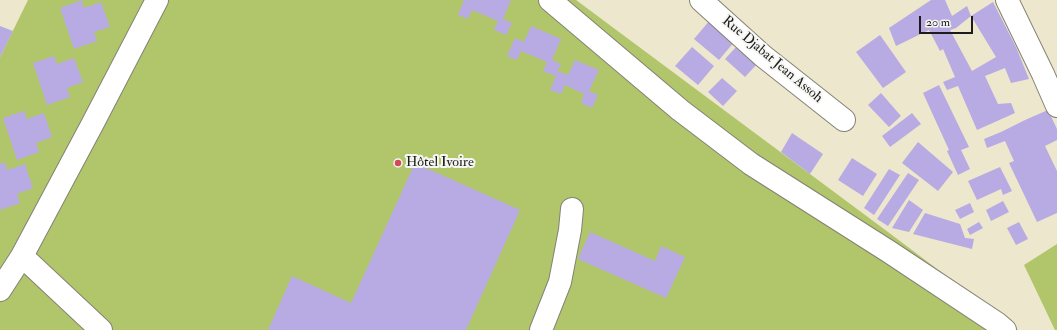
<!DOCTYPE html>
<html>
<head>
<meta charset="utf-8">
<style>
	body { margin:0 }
	#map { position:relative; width:1057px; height:330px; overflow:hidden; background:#ede7ce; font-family:"IM FELL Double Pica",serif }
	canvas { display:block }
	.scale { position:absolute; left:919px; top:16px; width:54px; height:18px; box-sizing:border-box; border:2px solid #1c1c1c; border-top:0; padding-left:5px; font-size:12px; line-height:14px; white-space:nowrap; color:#1c1c1c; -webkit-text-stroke:3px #f6f6f2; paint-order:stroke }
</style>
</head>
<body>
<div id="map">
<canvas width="1057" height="330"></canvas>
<div class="scale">20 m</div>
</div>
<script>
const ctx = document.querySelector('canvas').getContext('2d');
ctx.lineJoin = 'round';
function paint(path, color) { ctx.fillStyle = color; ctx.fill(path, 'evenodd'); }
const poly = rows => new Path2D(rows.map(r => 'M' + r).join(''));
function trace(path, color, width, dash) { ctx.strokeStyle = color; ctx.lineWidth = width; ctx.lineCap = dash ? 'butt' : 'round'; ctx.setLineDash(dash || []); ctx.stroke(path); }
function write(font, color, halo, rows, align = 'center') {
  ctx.font = font + ' "IM FELL Double Pica",serif'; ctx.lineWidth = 4; ctx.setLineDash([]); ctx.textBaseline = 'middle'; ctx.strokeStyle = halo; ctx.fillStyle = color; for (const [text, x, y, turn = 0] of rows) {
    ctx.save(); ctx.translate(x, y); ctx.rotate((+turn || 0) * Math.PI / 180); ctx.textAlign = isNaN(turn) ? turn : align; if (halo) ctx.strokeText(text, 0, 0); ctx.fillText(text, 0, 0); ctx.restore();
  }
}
const green = poly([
	[28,0,576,0,892,235,1018,330,0,330,0,57],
	[1057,244,1057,330,1055,330,1024,265]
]);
const building = poly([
	[82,0,84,8,101,2,110,27,94,32,97,41,74,49,60,8],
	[464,0,511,0,503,19,512,23,506,35,494,30,498,21,472,10,468,19,458,15],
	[931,0,945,0,952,16,967,6,971,16,956,28,950,30,972,71,996,57,971,16,993,2,1016,47,1029,79,1011,83,1005,68,985,76,998,104,1011,103,1015,113,977,130,958,86,947,90,943,82,955,77,943,49,940,51,929,30,896,46,889,28],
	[710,20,735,41,719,60,694,39],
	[0,26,13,31,0,57],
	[531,26,561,39,552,60,561,64,555,76,543,71,547,62,521,51,517,60,507,56,515,38,524,42],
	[880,35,906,72,883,88,856,52],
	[738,45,758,63,745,77,725,59],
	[692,47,714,66,698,85,675,66],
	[54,56,57,64,74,58,83,82,67,88,70,97,47,105,33,63],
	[575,60,599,70,589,91,598,95,592,108,581,103,584,94,565,85,561,94,550,90,558,71,568,75],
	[722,78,737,91,723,106,708,92],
	[939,85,969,147,961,150,970,169,958,175,947,151,949,150,923,93],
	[881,93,901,116,889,127,868,105],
	[1048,110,1057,129,1057,140,1045,146,1057,171,1057,213,1037,222,1009,163,1014,161,1005,141,987,148,984,139,1001,132,1025,120],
	[24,111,27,119,44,113,52,137,36,143,39,152,17,160,3,118],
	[912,113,921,124,890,147,882,136],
	[792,133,823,154,810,174,781,152],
	[918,142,953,172,938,191,902,163],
	[852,158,877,174,863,196,838,180],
	[5,162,7,170,25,164,33,188,17,194,20,203,0,210,0,164],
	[415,163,520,210,466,330,268,330,292,276,351,303],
	[1000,167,1012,191,1003,195,1001,189,977,200,968,181],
	[889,169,900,175,874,215,864,208],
	[908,173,919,180,888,226,877,219],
	[909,200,923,210,909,232,892,228],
	[1003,201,1009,212,991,221,986,210],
	[970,203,974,212,960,219,955,210],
	[925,213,960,224,965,238,974,239,972,249,913,234],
	[979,222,983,228,970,235,967,229],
	[1019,222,1028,239,1016,245,1007,228],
	[590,232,655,261,661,246,685,257,666,298,578,259]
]);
const minor = poly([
	[550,0,680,110,751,164,888,251,998,324,1005,330],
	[701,0,763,56,844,120],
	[1007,0,1043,74,1057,106],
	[22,256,101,330],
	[0,290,22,256,93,123,157,0],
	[541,330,560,282,570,230,572,209]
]);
const markers = [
	[398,163,4,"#d1495b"]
];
const streetNames = [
	["Rue Djabat Jean Assoh",772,60,40]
];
const poiNames = [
	["Hôtel Ivoire",406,163]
];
paint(green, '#b1c66b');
paint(building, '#b8aae2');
trace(minor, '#848275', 24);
trace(minor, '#fff', 22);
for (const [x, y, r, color] of markers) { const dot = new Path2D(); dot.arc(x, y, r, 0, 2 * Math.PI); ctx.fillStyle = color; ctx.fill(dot); trace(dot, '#f6f6f2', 1.5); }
write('14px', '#1c1c1c', '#f6f6f2', streetNames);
write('14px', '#1c1c1c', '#f6f6f2', poiNames, 'left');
</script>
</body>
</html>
